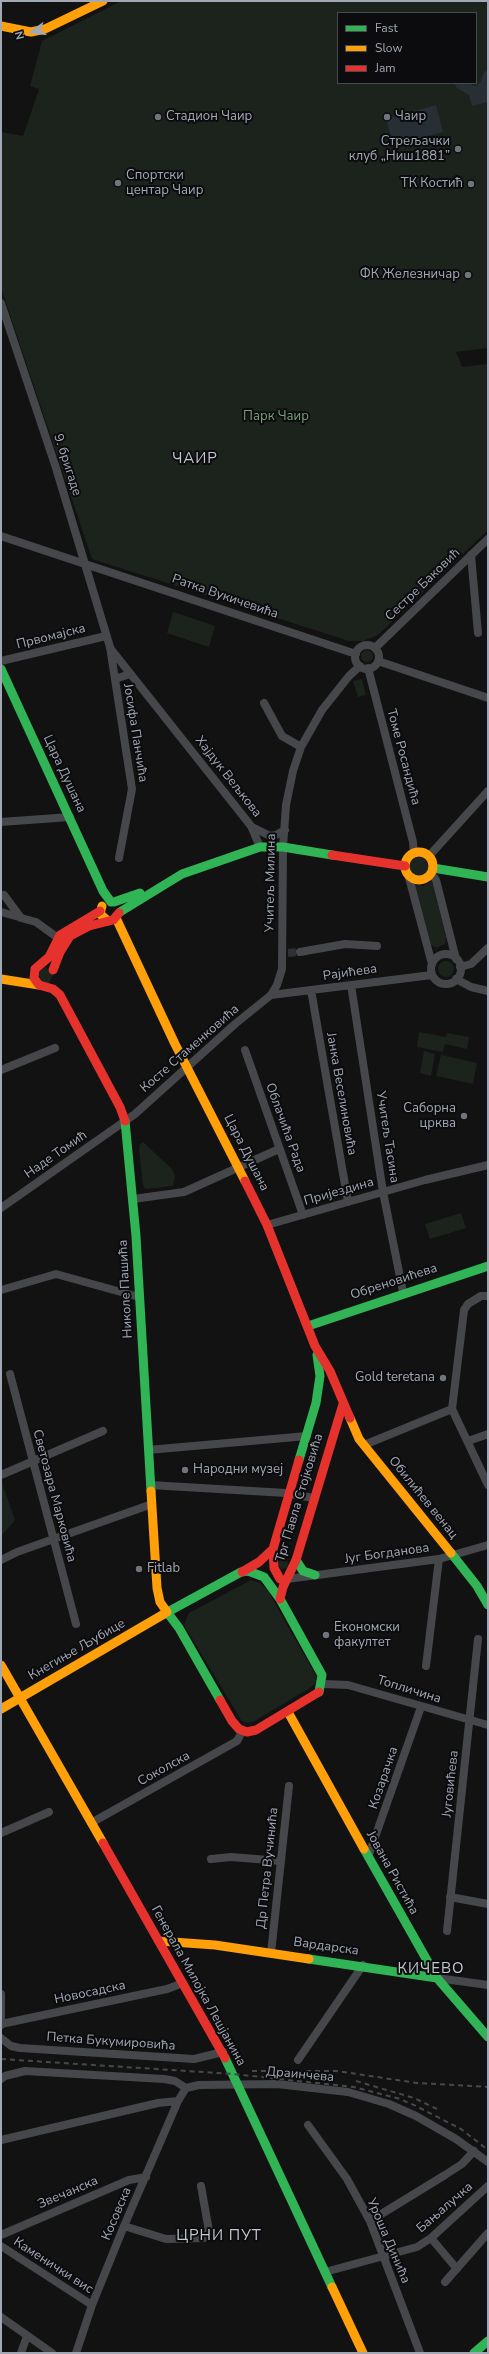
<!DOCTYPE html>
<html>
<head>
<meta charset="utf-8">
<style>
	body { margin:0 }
	#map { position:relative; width:489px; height:2354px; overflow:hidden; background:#121212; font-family:"Nunito Sans",sans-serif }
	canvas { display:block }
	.frame { position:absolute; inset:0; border:2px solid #a2a8b4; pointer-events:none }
	.legend { position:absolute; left:337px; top:12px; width:140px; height:72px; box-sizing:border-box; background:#0c0c0e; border:1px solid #484a50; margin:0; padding:5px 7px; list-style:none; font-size:12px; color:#a2a8b4 }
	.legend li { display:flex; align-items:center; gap:8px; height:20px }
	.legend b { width:20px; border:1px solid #484a50 }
	.north { position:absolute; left:12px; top:12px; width:40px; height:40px; -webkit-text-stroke:3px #0c0c0e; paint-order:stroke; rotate:255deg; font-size:11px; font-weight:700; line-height:16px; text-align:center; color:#a2a8b4 }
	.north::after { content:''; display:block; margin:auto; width:14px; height:18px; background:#a2a8b4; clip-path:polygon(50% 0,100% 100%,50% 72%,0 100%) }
</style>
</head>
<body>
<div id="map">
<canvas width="489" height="2354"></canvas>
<div class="frame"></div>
<ul class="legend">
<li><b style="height:5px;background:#30b455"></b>Fast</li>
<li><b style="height:5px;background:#ff9f0a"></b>Slow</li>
<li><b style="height:5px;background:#e5322d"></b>Jam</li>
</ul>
<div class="north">N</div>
</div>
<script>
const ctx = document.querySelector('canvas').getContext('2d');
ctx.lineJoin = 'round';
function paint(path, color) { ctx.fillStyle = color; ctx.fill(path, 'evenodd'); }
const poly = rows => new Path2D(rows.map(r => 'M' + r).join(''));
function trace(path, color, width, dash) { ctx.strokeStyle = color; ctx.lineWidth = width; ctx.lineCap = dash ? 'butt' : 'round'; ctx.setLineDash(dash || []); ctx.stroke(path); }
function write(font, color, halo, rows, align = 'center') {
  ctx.font = font + ' "Nunito Sans",sans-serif'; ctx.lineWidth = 4; ctx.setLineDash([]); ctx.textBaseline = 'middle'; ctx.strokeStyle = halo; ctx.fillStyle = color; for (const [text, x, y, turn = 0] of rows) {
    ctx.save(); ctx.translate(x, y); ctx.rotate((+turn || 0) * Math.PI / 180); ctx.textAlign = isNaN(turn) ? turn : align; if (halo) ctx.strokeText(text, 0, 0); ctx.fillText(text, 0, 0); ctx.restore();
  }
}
const green = poly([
	[121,1,488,1,488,348,456,352,462,367,487,364,488,366,488,530,378,635,363,641,349,641,92,559,1,288,1,132,23,136,39,89,30,86,42,41],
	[338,13,476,13,476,83,338,83],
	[173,612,215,626,209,647,167,633],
	'361 656a6 6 0 1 1 12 0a6 6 0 1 1-12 0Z',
	[362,679,366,695,358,697,353,681],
	'408 866a11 11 0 1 1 22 0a11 11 0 1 1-22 0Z',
	[432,881,446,937,445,944,436,948,431,945,414,884,423,886],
	'438 969a8 8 0 1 1 16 0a8 8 0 1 1-16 0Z',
	[46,967,53,975,49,983,44,984,36,972],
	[419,1032,446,1037,447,1033,469,1037,467,1049,445,1044,443,1052,417,1047],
	[424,1051,435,1054,431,1076,420,1073],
	[441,1055,477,1063,473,1084,436,1076],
	[143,1142,172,1169,175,1176,173,1186,146,1189,143,1186,139,1149,140,1144],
	[461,1213,466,1228,430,1239,425,1224],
	[1,1480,15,1520,2,1535,1,1533],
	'278 1564a5 5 0 1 1 10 0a5 5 0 1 1-10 0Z',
	[251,1580,260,1583,268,1591,316,1676,315,1684,310,1688,253,1722,246,1723,241,1720,184,1625,189,1613]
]);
const water = poly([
	[488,70,488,102,472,106,469,95,457,88,454,83,468,83,475,86,480,83,484,72],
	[436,105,443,132,393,145,386,119]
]);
const streetTunnel = poly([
	[288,953,300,952]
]);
const street = poly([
	[1,303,56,468,110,647,132,789,119,858],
	[1,536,356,654],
	[471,555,478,633],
	'355 657a12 12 0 1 1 24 0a12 12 0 1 1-24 0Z',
	[110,648,251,826,260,847],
	[375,648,488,539],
	[1,661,106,636],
	[378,661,488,698],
	[368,668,413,842,414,853],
	[115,679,130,674],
	[264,703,282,736,301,747],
	[1,822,70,817],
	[252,827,270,836,276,835,285,830],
	[429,856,488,791],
	[431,873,436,880,456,959],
	[408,874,432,964],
	[4,895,21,918,36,922,58,938],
	[1,912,19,917],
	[300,952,345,944,377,946],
	'431 969a15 15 0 1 1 30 0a15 15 0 1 1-30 0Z',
	[460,967,471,964,488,948],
	[456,979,471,987,488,991],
	[351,985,383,1192,403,1292],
	[311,990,348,1202],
	[271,995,432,975],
	[245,1050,303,1215],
	[1,1070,55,1048],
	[133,1199,184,1192,279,1149],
	[1,1208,135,1114,235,1024,271,995,277,985,282,969,283,847,286,805,293,771,301,747,322,710,349,676,360,666],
	[267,1225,425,1180,488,1165],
	[1,1290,56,1274,139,1297],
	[488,1296,481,1296,468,1304,464,1310,452,1409,488,1485],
	[10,1374,76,1624],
	[468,1441,488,1434],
	[364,1445,452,1409],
	[148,1450,307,1436],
	[1,1475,103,1431],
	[150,1485,286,1493,313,1498],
	[1,1560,17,1552,152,1504],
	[287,1579,439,1559,488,1545],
	[426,1666,439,1559],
	[323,1684,348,1685,488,1725],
	[91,1823,237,1741,243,1730],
	[1,1833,49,1812],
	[368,1857,421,1707],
	[211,1859,231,1857,281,1861],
	[450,1897,488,1904],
	[447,1931,478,1639],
	[271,1953,289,1786],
	[437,1978,488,1985],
	[1,1994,1,2025],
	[1,2024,167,1989,183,1983],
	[1,2038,11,2046,20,2048,194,2059,223,2052],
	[298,2060,363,1965],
	[1,2079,5,2076,25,2071,164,2079,175,2081,186,2088],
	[186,2088,199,2085,277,2084,348,2092,389,2104,416,2116,456,2139,488,2162],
	[308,2125,347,2179,370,2221,420,2353],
	[1,2140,158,2103,178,2101],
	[370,2221,445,2175,462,2164,474,2151],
	[124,2226,166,2239,204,2238,209,2231,201,2186],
	[1,2235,129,2180,146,2177],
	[431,2238,457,2269],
	[1,2246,92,2305],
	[325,2272,417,2247,431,2238,488,2186],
	[445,2282,488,2233],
	[1,2317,52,2353],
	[21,2353,27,2336],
	[76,2353,92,2305,124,2226,178,2101,186,2088]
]);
const fast = poly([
	[1,669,103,891,111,902],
	[433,868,488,877],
	[114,902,140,893],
	[120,912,182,874,260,847,283,847,332,855],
	[125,1121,136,1236,151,1491],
	[308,1326,488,1266],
	[299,1460,316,1403,320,1376,317,1355],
	[451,1553,477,1586,488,1605],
	[296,1560,303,1571,315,1575],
	[167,1612,179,1628,220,1700],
	[164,1614,241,1572,248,1571,264,1577,280,1599,322,1675,319,1692],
	[364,1849,437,1978,488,2037],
	[309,1959,437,1978],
	[225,2058,332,2287],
	[474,2353,488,2341]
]);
const slow = poly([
	[1,26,31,32,45,29,103,1],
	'405 866a14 14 0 1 1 28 0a14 14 0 1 1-28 0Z',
	[102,906,100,914,108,921],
	[116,918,175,1044,245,1181],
	[1,979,39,985],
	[350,1418,359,1439,451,1553],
	[151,1491,157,1588,160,1602,167,1612],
	[1,1665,103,1843],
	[1,1709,164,1614],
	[288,1712,364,1849],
	[159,1941,215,1945,309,1959],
	[332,2287,363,2353]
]);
const jam = poly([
	[332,855,405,866],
	[100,911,60,935,49,957,35,969,34,978,39,985,53,989,60,995,120,1107,125,1121],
	[53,970,60,952,70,936,89,926,113,920,119,913],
	[245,1181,267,1225,315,1346,330,1371,350,1418],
	[273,1549,274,1568,280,1579],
	[242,1572,259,1562,273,1549,299,1460],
	[280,1599,283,1587,296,1560,343,1404],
	[220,1700,232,1721,239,1729,247,1732,256,1730,319,1692],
	[103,1843,225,2058]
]);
const rail = poly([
	[1,2059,233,2074,354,2087,400,2099,416,2106,461,2129,488,2150],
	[252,2071,337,2071,417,2083,488,2087],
	[356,2081,414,2098,437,2109]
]);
const markers = [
	[158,117,4,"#70747b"],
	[387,117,4,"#70747b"],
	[458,149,4,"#70747b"],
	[118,183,4,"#70747b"],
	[471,184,4,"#70747b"],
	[468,275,4,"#70747b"],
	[464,1116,4,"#70747b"],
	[443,1378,4,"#70747b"],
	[185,1470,4,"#70747b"],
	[139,1569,4,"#70747b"],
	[326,1635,4,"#70747b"]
];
const poiNames = [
	["Стадион Чаир",166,117],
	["Чаир",395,117],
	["Стрељачки",450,142,"right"],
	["клуб „Ниш1881”",450,157,"right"],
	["Спортски",126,176],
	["центар Чаир",126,191],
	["ТК Костић",463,184,"right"],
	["ФК Железничар",460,275,"right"],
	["Саборна",456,1109,"right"],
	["црква",456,1124,"right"],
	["Gold teretana",435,1378,"right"],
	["Народни музеј",193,1470],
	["Fitlab",147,1569],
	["Економски",334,1628],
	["факултет",334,1643]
];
const parkNames = [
	["Парк Чаир",276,417]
];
const streetNames = [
	["9. бригаде",67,465,72],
	["Сестре Баковић",423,585,-44],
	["Ратка Вукичевића",225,597,19],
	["Првомајска",51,637,-14],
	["Јосифа Панчића",135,733,81],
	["Томе Росандића",403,757,75],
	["Цара Душана",64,774,65],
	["Хајдук Вељкова",228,777,52],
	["Учитељ Милина",271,883,-89],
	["Рајићева",350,973,-8],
	["Косте Стаменковића",190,1049,-41],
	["Јанка Веселиновића",341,1094,80],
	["Облачића Рада",285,1128,70],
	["Учитељ Тасина",387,1137,81],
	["Цара Душана",246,1153,63],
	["Наде Томић",56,1155,-35],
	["Пријездина",339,1192,-16],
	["Обреновићева",394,1282,-18],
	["Николе Пашића",126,1289,-93],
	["Светозара Марковића",54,1496,75],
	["Трг Павла Стојковића",300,1498,-73],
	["Обилићев венац",423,1498,51],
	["Југ Богданова",387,1554,-8],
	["Кнегиње Љубице",77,1650,-30],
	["Топличина",409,1690,17],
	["Соколска",164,1769,-29],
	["Козарачка",384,1778,-71],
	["Југовићева",451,1784,-84],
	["Др Петра Вучинића",268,1868,-84],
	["Јована Ристића",392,1873,61],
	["Вардарска",326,1947,8],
	["Генерала Милојка Лешјанина",198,1986,61],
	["Новосадска",90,1993,-12],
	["Петка Букумировића",111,2042,4],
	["Драинчева",300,2075,5],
	["Звечанска",68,2193,-23],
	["Бањалучка",445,2208,-41],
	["Косовска",117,2214,-67],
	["Уроша Динића",388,2241,67],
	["Каменички вис",53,2266,33]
];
const quarterNames = [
	["ЧАИР",195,459],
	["КИЧЕВО",431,1969],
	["ЦРНИ ПУТ",219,2236]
];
paint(green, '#1c221c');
paint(water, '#272f35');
trace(streetTunnel, '#2f3032', 8, [8, 4]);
trace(street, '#46474b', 8);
trace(fast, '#30b455', 9);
trace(slow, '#ff9f0a', 9);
trace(jam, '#e5322d', 9);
trace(rail, '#47484b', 2, [5, 4]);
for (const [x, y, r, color] of markers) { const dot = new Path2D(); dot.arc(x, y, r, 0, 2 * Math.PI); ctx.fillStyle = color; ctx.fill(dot); trace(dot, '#0c0c0e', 1.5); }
write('13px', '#a2a8b4', '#0c0c0e', poiNames, 'left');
write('13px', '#77a079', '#0c0c0e', parkNames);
write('13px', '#a2a8b4', '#0c0c0e', streetNames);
ctx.letterSpacing = '1px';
write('15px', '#c3c7d0', '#0c0c0e', quarterNames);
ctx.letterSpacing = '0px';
</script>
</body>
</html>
